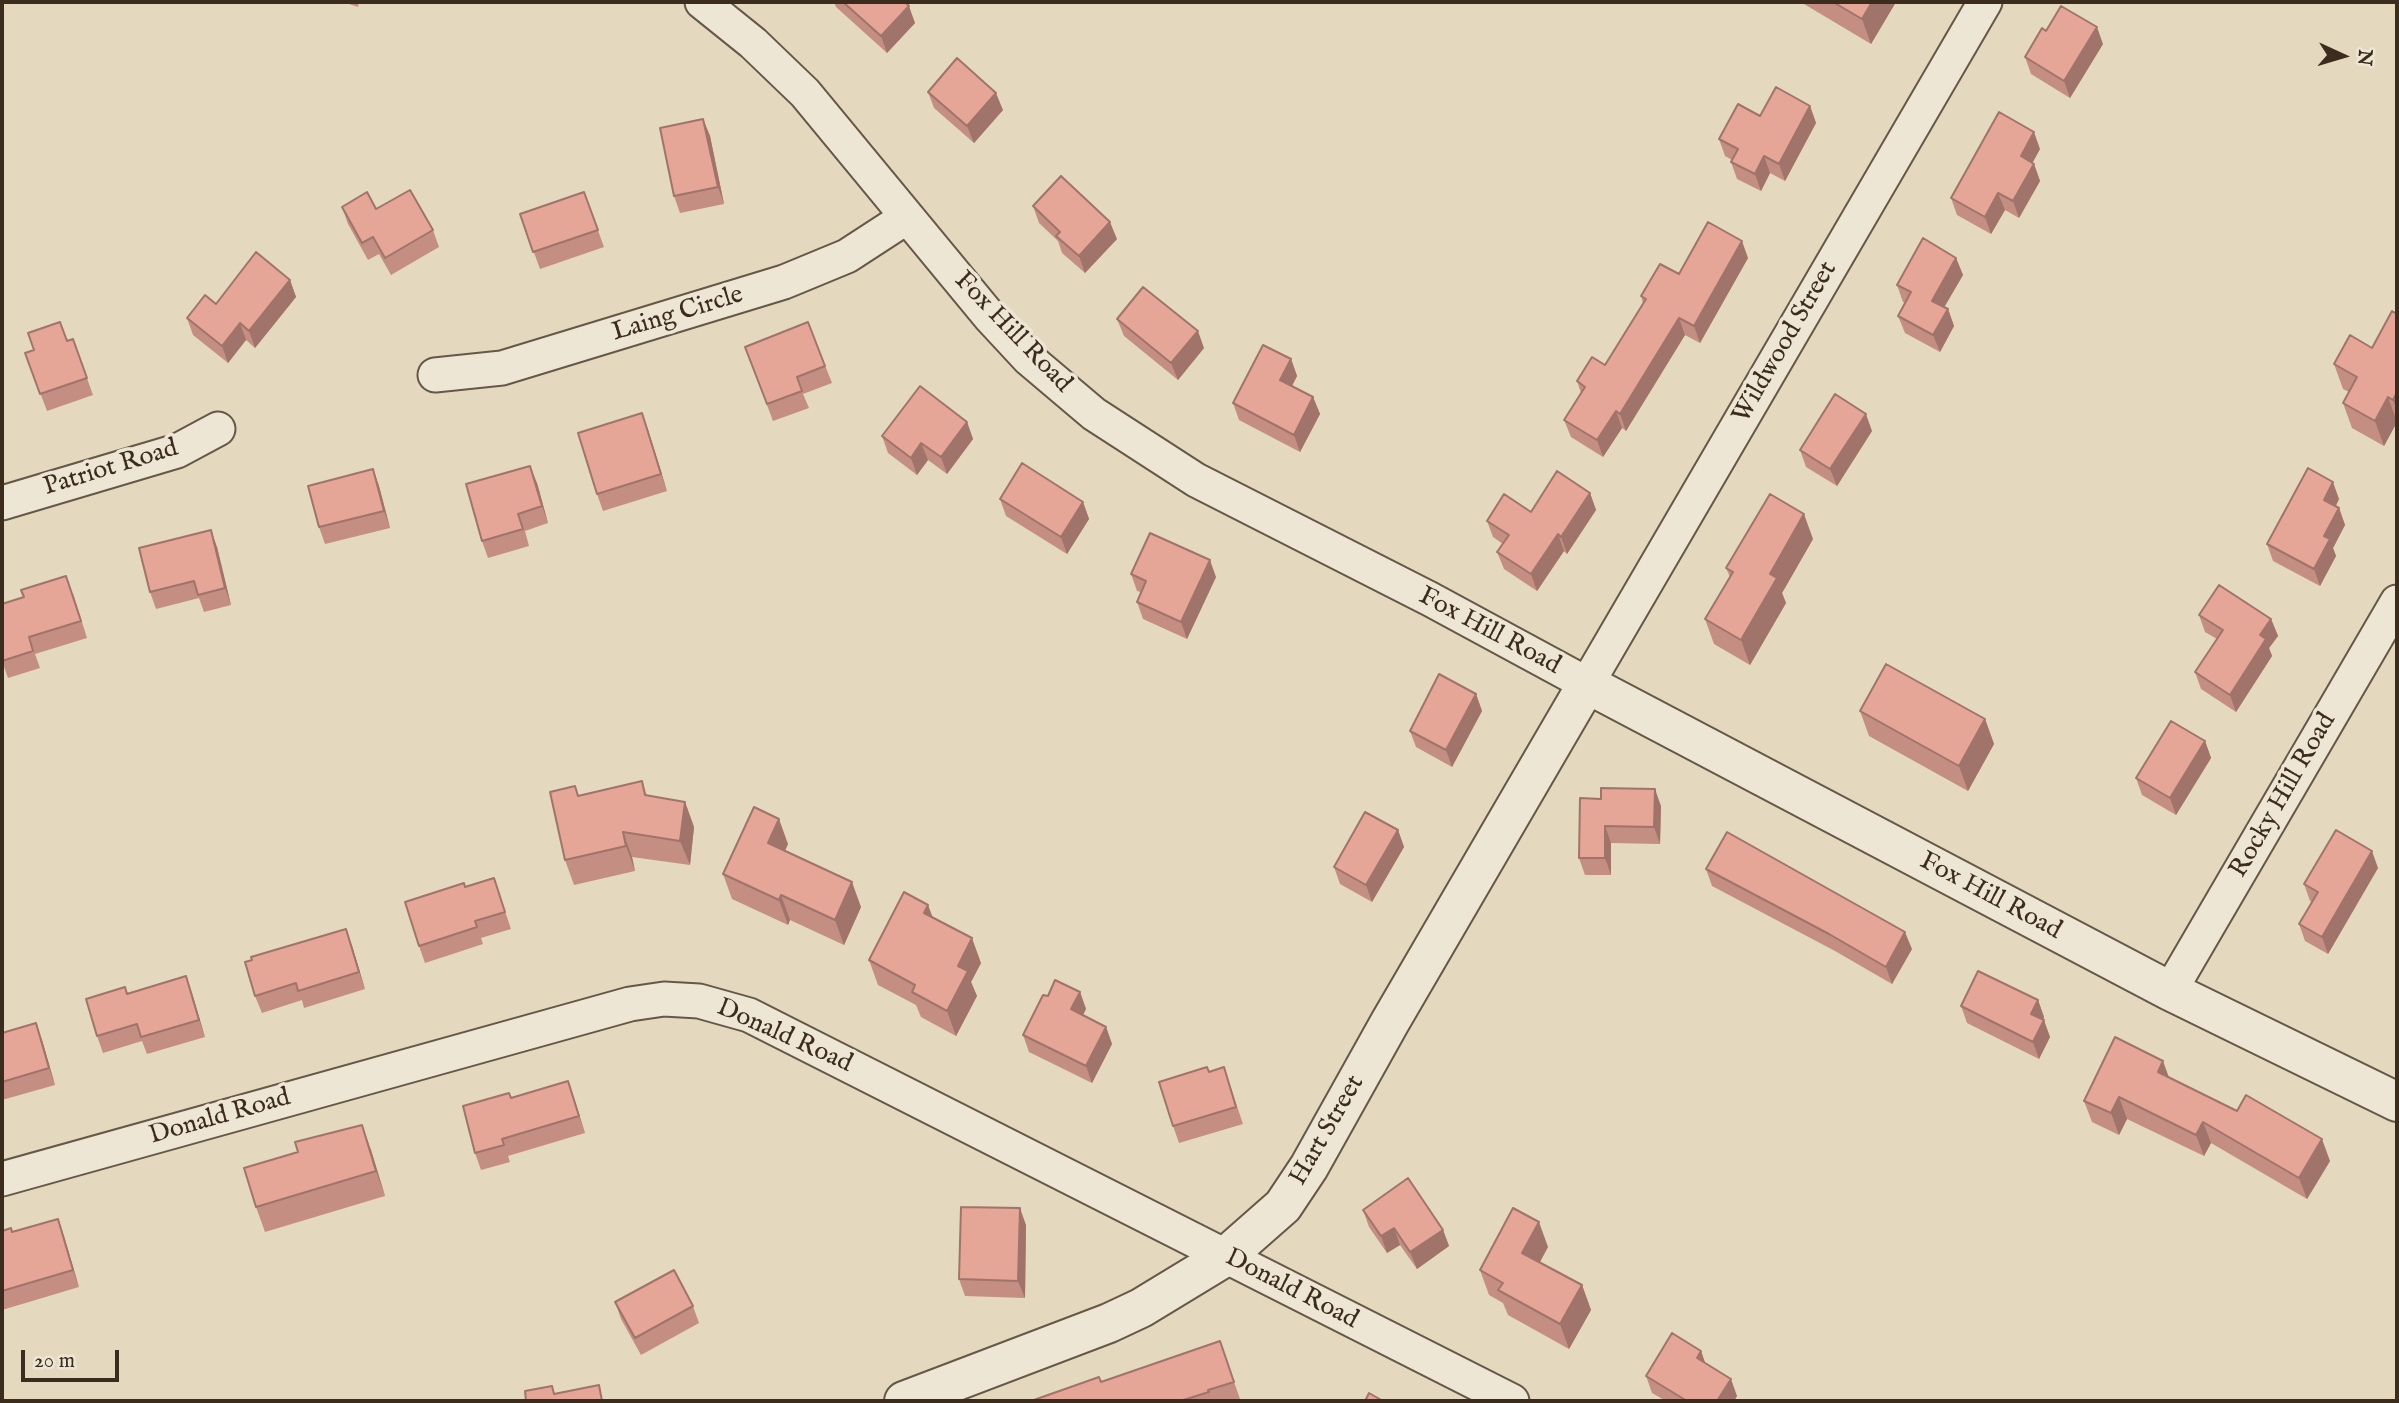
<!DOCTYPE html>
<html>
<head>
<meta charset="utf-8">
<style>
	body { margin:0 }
	#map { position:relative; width:2399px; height:1403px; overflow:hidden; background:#e4d9bf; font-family:"IM FELL English",serif }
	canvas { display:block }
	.frame { position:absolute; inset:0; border:4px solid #3c2c1d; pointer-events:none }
	.north { position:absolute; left:2308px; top:21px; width:70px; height:70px; -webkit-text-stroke:5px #ede6d5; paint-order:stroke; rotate:94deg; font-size:19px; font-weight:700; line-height:28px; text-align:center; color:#3c2c1d }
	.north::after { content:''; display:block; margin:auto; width:24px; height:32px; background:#3c2c1d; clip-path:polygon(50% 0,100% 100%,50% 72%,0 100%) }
	.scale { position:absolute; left:21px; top:1350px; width:98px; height:32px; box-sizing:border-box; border:4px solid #3c2c1d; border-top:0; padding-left:9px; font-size:21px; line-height:24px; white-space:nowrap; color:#3c2c1d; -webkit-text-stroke:5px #ede6d5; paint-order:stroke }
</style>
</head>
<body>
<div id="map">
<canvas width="2399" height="1403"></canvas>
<div class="frame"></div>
<div class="north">N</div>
<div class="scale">20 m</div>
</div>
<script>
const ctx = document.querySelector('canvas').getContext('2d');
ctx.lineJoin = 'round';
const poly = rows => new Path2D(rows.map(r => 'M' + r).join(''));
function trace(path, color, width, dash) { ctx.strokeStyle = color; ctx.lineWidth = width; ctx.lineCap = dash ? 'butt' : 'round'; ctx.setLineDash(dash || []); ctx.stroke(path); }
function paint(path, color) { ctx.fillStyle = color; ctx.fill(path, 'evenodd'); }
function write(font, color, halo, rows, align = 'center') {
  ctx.font = font + ' "IM FELL English",serif'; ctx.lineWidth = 7; ctx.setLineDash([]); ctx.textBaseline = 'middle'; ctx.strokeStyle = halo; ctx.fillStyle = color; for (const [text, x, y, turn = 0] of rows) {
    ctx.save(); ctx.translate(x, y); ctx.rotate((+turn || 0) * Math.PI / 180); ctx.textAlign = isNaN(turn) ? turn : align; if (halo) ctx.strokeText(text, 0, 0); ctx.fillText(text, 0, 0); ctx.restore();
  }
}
const minor = poly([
	[702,2,753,43,805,93,990,317,1029,359,1094,414,1196,480,1430,599,1587,684,1985,2],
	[435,375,502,368,784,282,847,256,907,217],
	[2,503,177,451,218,429],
	[2170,991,2397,602],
	[2,1179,630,1004,664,999,699,1001,749,1015,1512,1401]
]);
const tertiary = poly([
	[904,1401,1109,1323,1141,1308,1225,1257,1283,1206,1309,1167,1390,1022,1587,684,2170,991,2397,1102]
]);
const wall = poly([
	[343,2,359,2,358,7],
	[834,2,905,2,915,23,887,53,836,7],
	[1803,2,1896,2,1871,44,1804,4],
	[2046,31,2103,44,2070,98,2031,74,2025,57],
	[928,92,1003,110,974,143,934,108],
	[1810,106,1816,123,1785,181,1770,173,1761,191,1737,179,1731,162,1732,160,1725,156,1719,139,1760,116],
	[703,119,710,136,724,204,680,213,674,196],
	[2040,149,2032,163,2034,164,2040,181,2019,218,2005,210,1991,234,1957,215,1951,198],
	[584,192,604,247,540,269,520,214],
	[1033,206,1117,239,1085,273,1062,253,1058,241,1039,223],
	[342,207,376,209,433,230,439,247,391,275,379,254,368,260,348,224],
	[1748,258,1700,343,1685,335,1626,431,1622,428,1603,457,1571,437,1564,420,1581,393,1577,381,1605,365,1643,303,1641,296,1679,274],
	[1956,258,1963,275,1944,307,1948,309,1954,326,1940,352,1905,333,1898,316,1906,303,1903,302,1897,285],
	[290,280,296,297,255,348,246,340,228,363,193,335,187,318,216,304],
	[2397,314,2397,422,2384,446,2352,428,2343,403,2349,392,2343,389,2334,364,2372,348],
	[1117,319,1204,348,1178,380,1124,336],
	[808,322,832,383,803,394,809,408,773,421,745,347],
	[73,339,93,395,47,411,25,353],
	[1291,359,1297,376,1292,386,1313,397,1320,414,1300,452,1239,420,1233,403],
	[967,422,973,439,947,474,928,460,917,475,888,453,882,436],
	[648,430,667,491,603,511,597,494],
	[1872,431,1837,486,1806,467,1800,450],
	[373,469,379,486,390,528,325,544,319,527],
	[537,483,548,523,525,531,529,546,488,558,482,541],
	[1590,493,1596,510,1567,554,1564,551,1537,591,1504,569,1497,552,1503,544,1493,537,1487,521,1531,512],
	[1000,499,1083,502,1089,519,1067,554,1006,516],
	[2339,499,2336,506,2339,508,2345,525,2333,548,2336,556,2320,586,2273,561,2267,544],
	[1813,539,1782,593,1786,603,1750,665,1714,644,1705,619,1730,577,1726,568],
	[217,547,231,605,204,612,199,598,156,609,150,592],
	[1131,574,1216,577,1187,639,1143,619,1137,602,1141,592,1137,591],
	[73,593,87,638,35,654,40,668,8,678,2,661],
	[2199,615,2271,619,2278,636,2269,648,2272,656,2236,712,2201,689,2195,672,2217,639,2205,632],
	[1476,694,1482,711,1452,767,1416,747,1410,731],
	[1860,711,1985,719,1994,744,1968,791,1869,736],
	[2205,741,2211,758,2176,815,2142,795,2136,778],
	[642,781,647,796,685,802,694,827,690,865,632,857,635,871,574,885,565,860,579,795],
	[1580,798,1661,806,1660,844,1611,843,1611,875,1585,875,1579,858],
	[1398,830,1404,847,1372,902,1340,884,1334,867],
	[788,844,785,851,861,907,844,945,790,920,788,925,732,899,723,874],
	[2378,868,2328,954,2305,941,2299,924,2312,902,2310,901,2304,884],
	[1706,869,1912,949,1892,984,1835,951,1712,886],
	[494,878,511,929,481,938,483,944,425,963,419,946,465,887],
	[928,905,933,918,981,963,971,982,977,996,956,1036,921,1017,916,1005,878,985,869,960],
	[352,946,365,989,304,1008,302,1000,262,1013,255,996],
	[186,976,205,1037,147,1054,142,1041,103,1053,97,1036,125,987,127,993],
	[1080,992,1086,1009,1083,1015,1106,1027,1112,1044,1092,1083,1029,1052,1023,1035,1048,996],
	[2038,1000,2044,1017,2043,1020,2050,1037,2039,1059,1967,1023,1961,1006],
	[2,1033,42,1040,55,1085,2,1100],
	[1224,1067,1243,1124,1179,1143,1173,1126],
	[2170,1078,2330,1161,2307,1199,2211,1143,2204,1156,2127,1119,2119,1135,2092,1122,2084,1101],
	[568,1081,585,1133,508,1156,510,1162,481,1170,475,1153,511,1098],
	[371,1150,385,1196,265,1232,256,1207,298,1152],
	[1363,1210,1443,1230,1449,1246,1417,1269,1400,1245,1387,1253,1369,1227],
	[58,1219,79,1287,2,1310,2,1231,12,1232],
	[1026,1225,1025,1298,965,1296,959,1279],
	[1548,1247,1540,1262,1582,1285,1591,1310,1569,1349,1508,1315,1503,1303,1489,1295,1480,1270],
	[615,1302,693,1306,699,1323,641,1355,621,1319],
	[1220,1341,1240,1399,1232,1401,1031,1401,1101,1382],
	[1701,1351,1705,1363,1737,1396,1734,1401,1666,1401,1652,1393,1646,1376]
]);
const shadedWall = poly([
	[1872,2,1896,2,1871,44,1862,19],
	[909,6,915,23,887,53,881,36],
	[2097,27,2103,44,2070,98,2064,81],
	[996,93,1003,110,974,143,967,126],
	[1810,106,1816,123,1785,181,1779,164],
	[703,119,710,136,724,204,718,187],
	[2034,132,2040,149,2027,173,2021,156],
	[1764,156,1770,173,1761,191,1755,174],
	[2034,164,2040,181,2019,218,2013,201],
	[1998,193,2005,210,1991,234,1985,217],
	[1110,222,1117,239,1085,273,1079,256],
	[1742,241,1748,258,1700,343,1694,326],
	[1956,258,1963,275,1938,318,1932,301],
	[290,280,296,297,255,348,249,331],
	[1948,309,1954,326,1940,352,1933,335],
	[1679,318,1685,335,1626,431,1620,414],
	[240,323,246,340,228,363,222,346],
	[1198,331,1204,348,1178,380,1171,363],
	[1291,359,1297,376,1286,397,1280,380],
	[2397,392,2397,411,2393,400],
	[1313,397,1320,414,1300,452,1294,435],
	[2388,397,2397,422,2384,446,2375,421],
	[1616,411,1622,428,1603,457,1597,440],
	[642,413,648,430,667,491,661,474],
	[1866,414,1872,431,1837,486,1830,469],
	[967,422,973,439,947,474,941,457],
	[921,443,928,460,917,475,911,458],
	[530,466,537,483,548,523,542,506],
	[373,469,379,486,390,528,384,511],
	[2333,482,2339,499,2330,517,2324,500],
	[1590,493,1596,510,1567,554,1561,537],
	[1083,502,1089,519,1067,554,1061,537],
	[2339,508,2345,525,2333,548,2336,556,2320,586,2314,569,2324,536],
	[1804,514,1813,539,1782,593,1786,603,1750,665,1741,640,1770,574],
	[211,530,217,547,231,605,225,588],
	[1558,534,1564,551,1537,591,1531,574],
	[1210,560,1216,577,1187,639,1181,622],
	[2271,619,2278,636,2269,648,2272,656,2236,712,2230,695,2260,635],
	[1476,694,1482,711,1452,767,1446,750],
	[1985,719,1994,744,1968,791,1959,766],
	[2205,741,2211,758,2176,815,2170,798],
	[1655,789,1661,806,1660,844,1654,827],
	[685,802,694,827,690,865,680,841],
	[779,819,788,844,777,868,768,843],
	[1605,826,1611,843,1611,875,1605,858],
	[1398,830,1404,847,1372,902,1366,885],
	[623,832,632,857,635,871,626,846],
	[2372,851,2378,868,2328,954,2322,937],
	[852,882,861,907,844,945,835,920],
	[781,895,790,920,788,925,779,900],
	[928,905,937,930,924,913],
	[346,929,352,946,365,989,359,972],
	[1905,932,1912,949,1892,984,1886,967],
	[972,938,981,963,971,982,977,996,956,1036,947,1011,958,966],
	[186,976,192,993,205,1037,199,1020],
	[1080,992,1086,1009,1077,1026,1071,1009],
	[2038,1000,2044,1017,2038,1031,2031,1014],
	[2044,1020,2050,1037,2039,1059,2033,1042],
	[36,1023,42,1040,55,1085,49,1068],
	[1106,1027,1112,1044,1092,1083,1086,1066],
	[2163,1061,2171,1083,2158,1072],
	[568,1081,574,1098,585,1133,579,1116],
	[2119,1097,2127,1119,2119,1135,2111,1113],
	[2203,1122,2211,1143,2204,1156,2196,1135],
	[362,1125,371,1150,385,1196,376,1171],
	[2322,1139,2330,1161,2307,1199,2299,1178],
	[1020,1208,1026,1225,1025,1298,1018,1281],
	[58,1219,64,1236,79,1287,73,1270],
	[1539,1222,1548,1247,1531,1278,1522,1253],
	[1394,1228,1400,1245,1387,1253,1381,1236],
	[1443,1230,1449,1246,1417,1269,1410,1252],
	[1582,1285,1591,1310,1569,1349,1560,1324],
	[1701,1351,1707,1368,1697,1358],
	[1731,1379,1737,1396,1734,1401,1717,1401]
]);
const building = poly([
	[843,2,905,2,909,6,881,36,843,2],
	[1833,2,1872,2,1862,19,1833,2],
	[2061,6,2097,27,2064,81,2025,57,2042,28,2046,31,2061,6],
	[957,58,996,93,967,126,928,92,957,58],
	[1776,87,1810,106,1779,164,1764,156,1755,174,1731,162,1738,149,1719,139,1738,104,1760,116,1776,87],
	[1999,112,2034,132,2021,156,2034,164,2013,201,1998,193,1985,217,1951,198,1999,112],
	[703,119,718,187,674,196,660,128,703,119],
	[1061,176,1110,222,1079,256,1056,236,1060,232,1033,206,1061,176],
	[410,190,433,230,385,258,373,237,362,243,342,207,367,192,376,209,410,190],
	[584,192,598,230,533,252,520,214,584,192],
	[1708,222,1742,241,1694,326,1679,318,1620,414,1616,411,1597,440,1564,420,1585,387,1577,381,1592,357,1605,365,1646,299,1641,296,1660,264,1679,274,1708,222],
	[1923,238,1956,258,1932,301,1948,309,1933,335,1898,316,1911,292,1897,285,1923,238],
	[256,252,290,280,249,331,240,323,222,346,187,318,205,295,216,304,256,252],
	[1143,287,1198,331,1171,363,1117,319,1143,287],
	[2392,311,2397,314,2397,392,2393,400,2388,397,2375,421,2343,403,2357,377,2334,364,2350,335,2372,348,2392,311],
	[60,322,67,341,73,339,87,378,40,394,25,353,34,350,28,333,60,322],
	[808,322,825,366,797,377,802,391,767,404,745,347,808,322],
	[1263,345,1291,359,1280,380,1313,397,1294,435,1233,403,1263,345],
	[920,386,967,422,941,457,921,443,911,458,882,436,920,386],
	[1835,394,1866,414,1830,469,1800,450,1835,394],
	[642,413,661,474,597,494,578,433,642,413],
	[1022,463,1083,502,1061,537,1000,499,1022,463],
	[530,466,542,506,518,514,523,529,482,541,466,484,530,466],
	[2308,468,2333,482,2324,500,2339,508,2324,536,2330,539,2314,569,2267,544,2308,468],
	[373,469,384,511,319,527,308,486,373,469],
	[1557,471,1590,493,1561,537,1558,534,1531,574,1497,552,1509,535,1487,521,1504,494,1531,512,1557,471],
	[1770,494,1804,514,1770,574,1777,578,1741,640,1705,619,1733,572,1726,568,1770,494],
	[211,530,225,588,198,595,194,581,150,592,139,548,211,530],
	[1150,533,1210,560,1181,622,1137,602,1146,581,1131,574,1150,533],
	[66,576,81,621,29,637,33,651,2,661,2,604,24,597,21,590,66,576],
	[2219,585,2271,619,2260,635,2266,639,2230,695,2195,672,2223,630,2199,615,2219,585],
	[1886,664,1985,719,1959,766,1860,711,1886,664],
	[1439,674,1476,694,1446,750,1410,731,1439,674],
	[2171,721,2205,741,2170,798,2136,778,2171,721],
	[642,781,645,795,685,802,680,841,623,832,626,846,565,860,550,792,575,786,578,796,642,781],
	[1601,788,1655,789,1654,827,1605,826,1605,858,1579,858,1580,798,1601,799,1601,788],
	[754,807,779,819,768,843,852,882,835,920,781,895,779,900,723,874,754,807],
	[1365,812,1398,830,1366,885,1334,867,1365,812],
	[2336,830,2372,851,2322,937,2299,924,2318,892,2304,884,2336,830],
	[1727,832,1905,932,1886,967,1829,934,1706,869,1727,832],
	[494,878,505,912,475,921,477,927,419,946,405,902,464,883,465,887,494,878],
	[904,892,928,905,924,913,972,938,958,966,968,971,947,1011,912,992,915,985,869,960,904,892],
	[346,929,359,972,298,991,296,983,255,996,245,962,252,960,251,957,346,929],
	[1978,971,2038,1000,2031,1014,2044,1020,2033,1042,1961,1006,1978,971],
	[186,976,199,1020,141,1037,137,1024,97,1036,86,999,125,987,127,994,186,976],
	[1055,980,1080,992,1071,1009,1106,1027,1086,1066,1023,1035,1043,995,1048,996,1055,980],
	[36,1023,49,1068,2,1082,2,1033,36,1023],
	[2115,1037,2163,1061,2158,1072,2237,1111,2246,1095,2322,1139,2299,1178,2203,1122,2196,1135,2119,1097,2111,1113,2084,1101,2115,1037],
	[1207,1067,1209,1072,1224,1067,1236,1107,1173,1126,1159,1082,1207,1067],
	[568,1081,579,1116,502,1139,504,1145,475,1153,463,1106,509,1093,511,1098,568,1081],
	[362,1125,376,1171,256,1207,244,1168,298,1152,295,1142,362,1125],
	[1408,1178,1443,1230,1410,1252,1394,1228,1381,1236,1363,1210,1408,1178],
	[961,1207,1020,1208,1018,1281,959,1279,961,1207],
	[1513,1208,1539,1222,1522,1253,1582,1285,1560,1324,1498,1290,1503,1283,1480,1270,1513,1208],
	[58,1219,73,1270,2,1291,2,1231,11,1228,12,1232,58,1219],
	[674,1270,693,1306,635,1338,615,1302,674,1270],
	[1672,1333,1701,1351,1697,1358,1731,1379,1717,1401,1687,1401,1646,1376,1672,1333],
	[1220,1341,1234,1382,1208,1390,1209,1392,1180,1401,1031,1401,1099,1377,1101,1382,1220,1341],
	[599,1385,602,1401,526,1401,525,1391,552,1386,554,1394,599,1385],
	[1369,1393,1383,1401,1365,1401,1369,1393]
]);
const streetNames = [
	["Laing Circle",678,315,-17],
	["Fox Hill Road",1012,333,46],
	["Wildwood Street",1786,343,-60],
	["Patriot Road",111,469,-17],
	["Fox Hill Road",1489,632,28],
	["Rocky Hill Road",2284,796,-60],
	["Fox Hill Road",1990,897,28],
	["Donald Road",784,1037,24],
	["Donald Road",220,1118,-16],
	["Hart Street",1328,1131,-60],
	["Donald Road",1291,1290,27]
];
trace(minor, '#665746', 37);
trace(tertiary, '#665746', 42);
trace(minor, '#ede6d5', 33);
trace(tertiary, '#ede6d5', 38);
paint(wall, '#c58e82');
paint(shadedWall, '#a0746a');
paint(building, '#e5a597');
trace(building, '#a0746a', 2);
write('26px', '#3c2c1d', '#ede6d5', streetNames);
</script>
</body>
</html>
